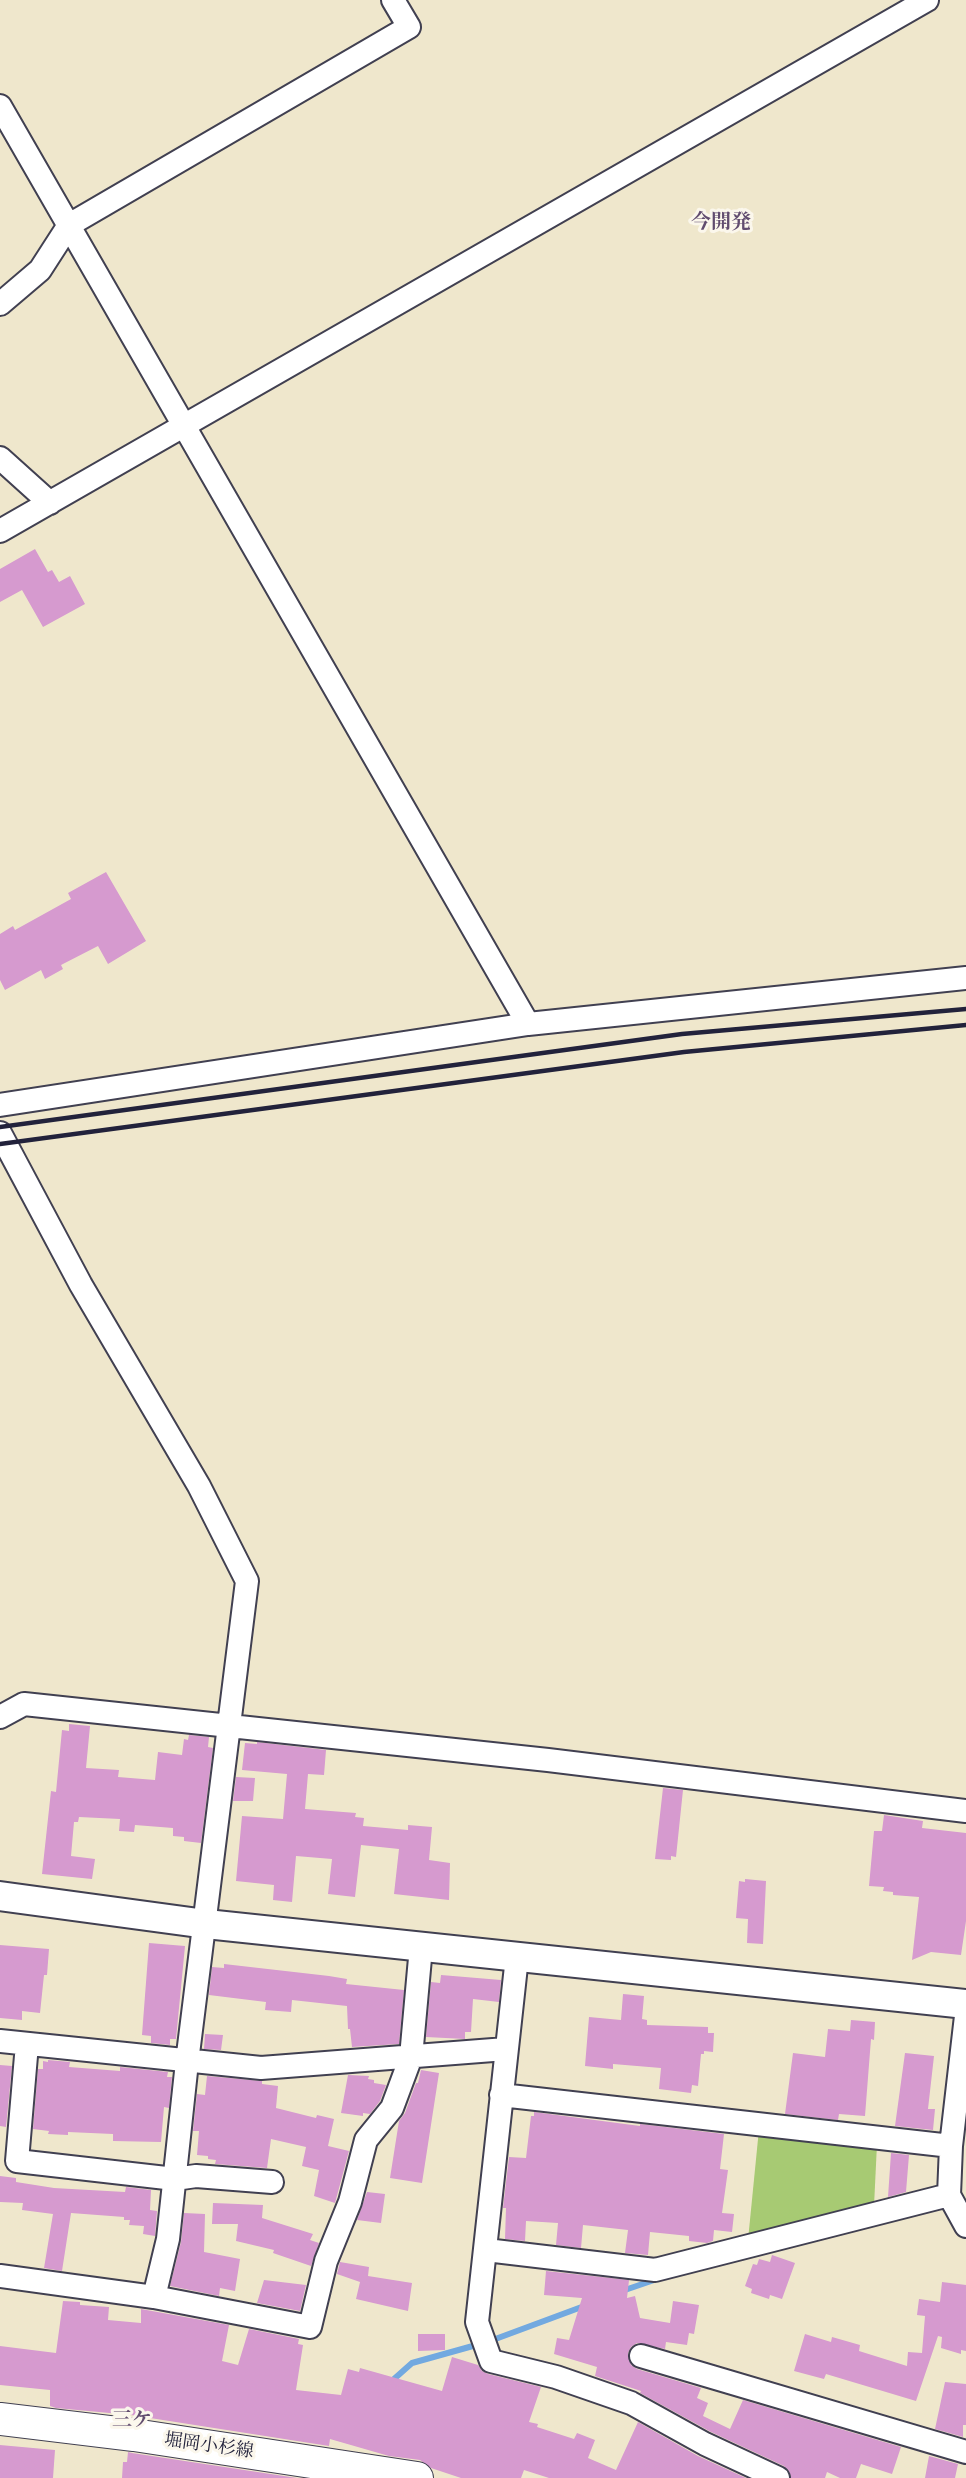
<!DOCTYPE html>
<html>
<head>
<meta charset="utf-8">
<style>
	body { margin:0 }
	canvas { display:block; background:#efe7cc }
</style>
</head>
<body>
<canvas width="966" height="2478"></canvas>
<script>
const ctx = document.querySelector('canvas').getContext('2d');
ctx.lineJoin = 'round';
function paint(path, color) { ctx.fillStyle = color; ctx.fill(path, 'evenodd'); }
const poly = rows => new Path2D(rows.map(r => 'M' + r).join(''));
function trace(path, color, width, dash) { ctx.strokeStyle = color; ctx.lineWidth = width; ctx.lineCap = dash ? 'butt' : 'round'; ctx.setLineDash(dash || []); ctx.stroke(path); }
function write(font, color, halo, rows, align = 'center') {
  ctx.font = font + ' "Old Standard TT","Noto Serif JP",serif'; ctx.lineWidth = 6; ctx.setLineDash([]); ctx.textBaseline = 'middle'; ctx.strokeStyle = halo; ctx.fillStyle = color; for (const [text, x, y, turn = 0] of rows) {
    ctx.save(); ctx.translate(x, y); ctx.rotate((+turn || 0) * Math.PI / 180); ctx.textAlign = isNaN(turn) ? turn : align; if (halo) ctx.strokeText(text, 0, 0); ctx.fillText(text, 0, 0); ctx.restore();
  }
}
const green = poly([
	[759,2129,877,2144,874,2206,748,2240]
]);
const stream = poly([
	[622,2291,657,2279],
	[490,2341,587,2305],
	[392,2385,394,2379,412,2363,480,2344]
]);
const building = poly([
	[35,549,48,572,52,570,59,582,70,576,85,604,43,627,22,590,0,602,0,569],
	[106,872,146,941,108,964,98,946,61,965,63,969,45,979,41,970,5,990,0,980,0,934,13,926,15,930,71,899,68,893],
	[69,1724,90,1726,86,1768,119,1770,118,1777,155,1780,158,1752,182,1755,184,1739,188,1740,189,1735,209,1737,208,1747,213,1748,201,1843,184,1841,184,1837,173,1836,173,1828,135,1825,134,1832,119,1831,120,1819,79,1817,78,1822,74,1822,71,1856,95,1859,92,1879,42,1874,51,1791,56,1792,62,1730,69,1731],
	[257,1742,326,1750,324,1775,308,1774,305,1809,356,1813,355,1817,364,1818,363,1826,408,1830,408,1825,432,1827,429,1860,450,1863,449,1900,394,1894,399,1849,361,1845,355,1897,328,1894,332,1859,296,1856,292,1902,273,1900,274,1885,236,1881,242,1816,283,1819,287,1774,242,1770,245,1743,257,1744],
	[236,1777,255,1778,253,1801,233,1801],
	[663,1788,683,1790,676,1857,671,1856,671,1860,655,1859],
	[884,1815,923,1821,922,1828,966,1833,966,1921,961,1955,931,1952,912,1960,919,1897,893,1895,893,1892,883,1891,884,1887,869,1886,874,1831,882,1831],
	[745,1879,766,1881,763,1944,747,1943,748,1919,736,1918,739,1881,745,1882],
	[149,1943,185,1946,176,2039,170,2039,170,2045,151,2043,151,2036,142,2035],
	[0,1945,49,1949,47,1975,44,1975,40,2013,22,2011,22,2020,0,2018],
	[224,1964,329,1976,347,1979,346,1984,404,1990,399,2044,352,2047,350,2029,348,2029,347,2006,292,2000,291,2012,265,2010,266,2002,209,1995,212,1967,224,1968],
	[441,1975,501,1980,499,2002,473,1999,471,2032,465,2032,465,2039,426,2037,431,1982,440,1983],
	[623,1994,644,1996,642,2019,647,2020,647,2025,708,2027,708,2033,714,2033,713,2052,704,2051,704,2054,701,2054,698,2086,692,2085,691,2093,659,2089,661,2068,613,2064,613,2069,585,2066,589,2017,621,2020],
	[851,2020,875,2022,874,2040,871,2039,865,2116,839,2114,838,2120,785,2114,793,2053,825,2057,828,2029,850,2031],
	[205,2034,223,2035,221,2050,204,2049],
	[905,2053,934,2056,928,2109,935,2109,933,2130,895,2126],
	[48,2060,70,2062,69,2067,120,2071,120,2067,168,2072,167,2077,172,2077,169,2108,164,2107,161,2142,113,2141,113,2134,68,2132,68,2135,48,2134,49,2131,33,2129,38,2069,43,2069,43,2061,48,2062],
	[0,2065,12,2066,6,2127,0,2126],
	[421,2070,439,2073,422,2183,390,2178,399,2121,405,2113,416,2083,418,2083],
	[348,2075,369,2076,368,2079,374,2080,374,2083,386,2085,380,2101,370,2114,363,2113,363,2116,341,2113],
	[207,2076,262,2081,262,2084,278,2086,276,2108,316,2118,317,2115,334,2119,328,2146,349,2151,335,2203,314,2196,319,2170,302,2166,306,2147,271,2139,267,2168,215,2164,216,2160,208,2159,208,2156,197,2155,199,2131,193,2131,197,2094,205,2095],
	[534,2112,640,2126,640,2124,724,2134,720,2169,728,2170,722,2213,734,2214,732,2232,714,2230,713,2241,707,2243,689,2241,689,2236,650,2232,648,2255,625,2253,628,2230,583,2225,581,2248,556,2245,558,2223,526,2221,525,2241,505,2239,506,2208,503,2208,509,2157,526,2158,531,2116,534,2116],
	[891,2153,909,2155,906,2192,888,2197],
	[0,2176,16,2178,16,2182,54,2188,125,2192,126,2187,151,2190,150,2210,157,2211,155,2236,143,2234,144,2226,129,2225,130,2220,124,2220,124,2217,71,2213,62,2271,44,2268,53,2214,22,2210,23,2203,0,2202],
	[367,2192,385,2194,381,2223,357,2220],
	[213,2203,263,2205,262,2218,313,2234,310,2240,319,2243,311,2266,273,2253,274,2250,236,2241,238,2224,212,2224],
	[184,2213,205,2214,204,2252,240,2259,235,2291,220,2288,219,2296,170,2286,181,2242],
	[772,2255,795,2263,782,2299,770,2295,769,2299,751,2293,752,2289,745,2286,753,2264,757,2265,759,2259,770,2262],
	[340,2262,369,2267,368,2276,412,2283,408,2311,356,2299,360,2282,337,2274],
	[546,2271,629,2280,627,2298,635,2296,640,2318,670,2323,673,2301,699,2305,694,2334,689,2333,687,2345,666,2342,665,2349,637,2343,631,2347,628,2353,631,2365,637,2369,701,2388,697,2398,708,2403,703,2416,730,2429,743,2400,901,2447,892,2474,861,2464,856,2478,840,2478,827,2472,825,2478,791,2478,789,2471,784,2466,711,2432,640,2393,641,2391,595,2376,597,2367,554,2354,557,2338,569,2340,582,2298,544,2295],
	[264,2280,306,2285,300,2311,257,2303],
	[942,2282,966,2285,966,2351,961,2350,961,2354,941,2348,942,2337,938,2336,916,2401,826,2374,824,2379,794,2371,805,2334,831,2342,832,2337,860,2345,859,2351,907,2366,908,2352,922,2353,925,2316,917,2315,919,2299,940,2302],
	[63,2301,80,2302,80,2305,109,2307,108,2320,141,2323,141,2309,229,2325,222,2361,238,2365,249,2329,299,2339,298,2344,303,2345,296,2390,341,2395,348,2369,359,2372,360,2368,442,2391,452,2357,478,2365,482,2371,488,2374,541,2387,529,2422,538,2424,537,2427,574,2439,577,2433,595,2440,588,2458,616,2470,638,2422,698,2456,746,2478,549,2478,524,2470,521,2478,461,2478,431,2468,420,2460,389,2456,330,2439,329,2446,131,2415,56,2408,50,2406,50,2390,0,2385,0,2346,56,2353],
	[418,2334,445,2334,445,2350,418,2351],
	[945,2382,966,2384,966,2425,963,2425,963,2437,935,2429],
	[0,2445,55,2450,53,2478,0,2478],
	[128,2452,132,2453,297,2478,122,2478,123,2462,127,2462],
	[929,2456,958,2464,955,2478,925,2478]
]);
const minor = poly([
	[0,106,528,1024],
	[0,304,40,270,69,225,409,27,393,0],
	[0,458,50,503],
	[0,531,927,0],
	[0,1105,528,1024,966,978],
	[0,1133,81,1285,199,1486,247,1581,187,2062,168,2239,154,2297],
	[0,1717,24,1704,548,1760,966,1811],
	[517,1957,477,2322,491,2361,556,2377,631,2403,705,2444,778,2478],
	[966,2016,951,2146,949,2195,966,2226],
	[0,2041,261,2068,506,2049],
	[27,2044,17,2161,175,2179,196,2176,272,2182],
	[501,2095,951,2146],
	[486,2250,655,2270,949,2195],
	[0,2276,154,2297,310,2327,326,2261,350,2202,366,2140,392,2108,411,2057,421,1947],
	[641,2356,966,2452]
]);
const tertiary = poly([
	[0,1896,206,1924,966,2004]
]);
const secondary = poly([
	[0,2419,134,2435,417,2478]
]);
const rail = poly([
	[0,1127,682,1034,966,1009],
	[0,1144,684,1052,966,1025]
]);
const streetNames = [
	["堀岡小杉線",209,2446,8]
];
const neighbourhoodNames = [
	["今開発",721,223],
	["三ケ",132,2421]
];
paint(green, '#a7ca73');
trace(stream, '#72a9e0', 6);
paint(building, '#d69acf');
trace(minor, '#414051', 26);
trace(tertiary, '#414051', 32);
trace(secondary, '#414051', 34);
trace(minor, '#fff', 22);
trace(tertiary, '#fff', 28);
trace(secondary, '#fff', 32);
trace(rail, '#22223b', 4.5);
write('18px', '#22223b', '#fbf7ec', streetNames);
write('bold 20px', '#614c6f', '#fbf7ec', neighbourhoodNames);
</script>
</body>
</html>
